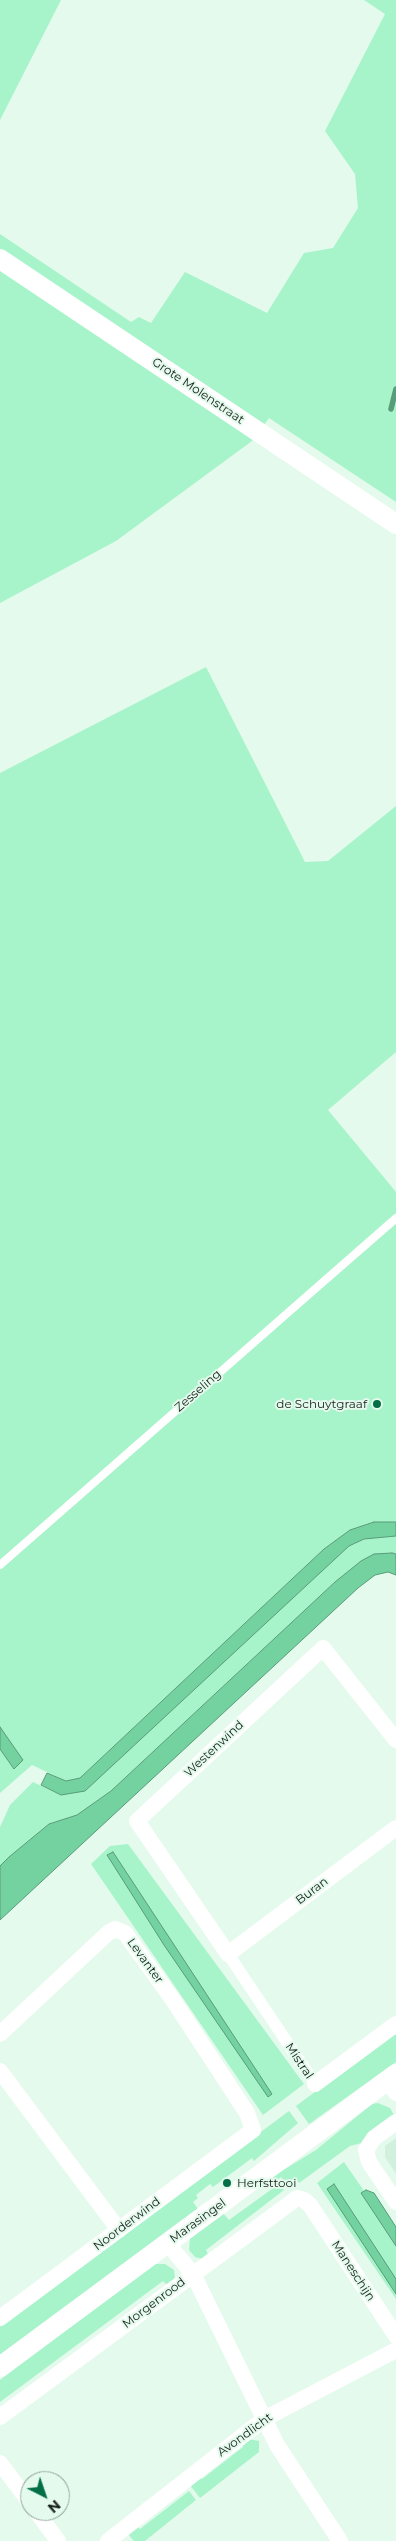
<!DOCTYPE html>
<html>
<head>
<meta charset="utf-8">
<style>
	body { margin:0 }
	#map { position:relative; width:396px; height:2541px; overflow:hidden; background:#e3faec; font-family:Montserrat,sans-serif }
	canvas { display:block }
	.north { position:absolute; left:20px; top:2471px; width:50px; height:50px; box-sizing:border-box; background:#e3faec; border:1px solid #91a298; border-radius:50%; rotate:139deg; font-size:14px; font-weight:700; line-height:20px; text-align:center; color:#171f1b }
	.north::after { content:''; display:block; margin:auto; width:18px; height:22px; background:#026f46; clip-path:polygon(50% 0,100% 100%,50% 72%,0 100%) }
</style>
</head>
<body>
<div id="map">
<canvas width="396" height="2541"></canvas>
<div class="north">N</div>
</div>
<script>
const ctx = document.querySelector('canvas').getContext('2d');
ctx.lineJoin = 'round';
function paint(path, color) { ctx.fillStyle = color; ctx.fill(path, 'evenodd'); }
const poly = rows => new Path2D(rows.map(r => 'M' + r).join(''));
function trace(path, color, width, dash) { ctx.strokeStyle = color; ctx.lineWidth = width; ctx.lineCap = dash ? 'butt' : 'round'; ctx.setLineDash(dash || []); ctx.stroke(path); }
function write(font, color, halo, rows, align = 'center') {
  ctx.font = font + ' Montserrat,sans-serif'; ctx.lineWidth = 4; ctx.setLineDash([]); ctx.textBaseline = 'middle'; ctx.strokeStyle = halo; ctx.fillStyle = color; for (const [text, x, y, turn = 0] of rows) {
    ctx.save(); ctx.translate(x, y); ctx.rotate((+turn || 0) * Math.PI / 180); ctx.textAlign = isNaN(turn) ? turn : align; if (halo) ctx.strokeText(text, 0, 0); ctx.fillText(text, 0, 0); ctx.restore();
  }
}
const built = poly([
	[396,2138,396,2174,385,2157,385,2146]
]);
const green = poly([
	[0,0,61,0,0,120],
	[364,0,396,0,396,502,269,418,252,441,116,541,0,603,0,234,131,322,139,317,151,323,185,272,267,313,304,253,333,248,358,208,355,174,325,131,385,14],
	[206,667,305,862,328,861,396,806,396,1052,328,1110,396,1192,396,1221,278,1326,396,1224,396,1522,374,1522,350,1530,324,1549,80,1778,66,1781,32,1765,0,1793,0,1749,14,1769,23,1760,0,1727,0,773],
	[392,1535,396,1536,396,1554,392,1553,335,1582,111,1791,77,1815,49,1824,0,1866,0,1827,10,1805,33,1782,61,1795,349,1546,364,1539],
	[128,1844,304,2084,263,2115,91,1864,110,1846],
	[396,2032,396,2062,309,2124,296,2106],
	[378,2103,390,2108,394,2115,362,2143,350,2146,299,2183,297,2180,287,2186,281,2177,276,2181,272,2177,316,2150,372,2104],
	[289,2111,298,2123,254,2161,252,2158,213,2187,210,2184,196,2195,198,2198,193,2202,198,2209,0,2357,0,2326],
	[344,2162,396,2237,396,2299,317,2183],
	[279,2184,284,2190,206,2250,209,2256,203,2259,195,2257,189,2250,190,2238,223,2213,229,2220],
	[155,2264,165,2264,174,2270,175,2278,173,2283,168,2286,163,2281,0,2402,0,2380],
	[248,2439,259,2441,259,2452,200,2498,189,2484,199,2476,202,2479,243,2447,241,2443],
	[189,2491,196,2500,145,2541,134,2541,127,2533,136,2525,140,2529]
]);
const water = poly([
	[374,1522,396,1522,396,1536,364,1539,349,1546,85,1791,61,1795,41,1785,47,1773,66,1781,80,1778,324,1549,350,1530,374,1522],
	[392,1553,396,1554,396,1575,388,1572,375,1575,358,1588,0,1920,0,1866,9,1857,49,1824,77,1815,111,1791,335,1582,361,1561,374,1554,392,1553],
	[0,1727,23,1760,14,1769,0,1749,0,1727],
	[113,1852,272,2094,268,2097,164,1945,107,1855,113,1852],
	[334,2184,396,2279,396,2294,327,2189,334,2184],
	[366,2190,374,2193,396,2227,396,2246,361,2193,366,2190]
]);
const stream = poly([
	[391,409,396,389]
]);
const service = poly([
	[0,1565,396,1218]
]);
const pedestrian = poly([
	[228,1954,315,2084]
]);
const minor = poly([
	[396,1740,323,1648,137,1821,228,1954,396,1828],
	[0,2034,108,1933,115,1929,125,1933,173,2000,247,2113,253,2130,0,2318],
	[0,2071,119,2230],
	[387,2081,396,2093],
	[315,2084,396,2024],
	[396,2122,374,2138,366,2150,369,2162,396,2202],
	[167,2243,193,2274,277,2445,340,2541],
	[0,2417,297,2198,304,2200,310,2205,396,2336],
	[0,2463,30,2503],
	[36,2511,58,2541],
	[108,2541,264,2419,396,2350]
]);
const tertiary = poly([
	[0,259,396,524],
	[0,2367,396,2074]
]);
const markers = [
	[377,1404,5,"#026f46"],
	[227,2183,5,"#026f46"]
];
const streetNames = [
	["Grote Molenstraat",198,391,34],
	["Zesseling",198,1391,-41],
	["Westenwind",214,1749,-43],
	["Buran",312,1891,-37],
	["Levanter",145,1961,54],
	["Mistral",299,2061,56],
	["Marasingel",198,2221,-36],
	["Noorderwind",127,2224,-37],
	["Maneschijn",353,2271,57],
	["Morgenrood",154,2303,-37],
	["Avondlicht",245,2435,-36]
];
const poiNames = [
	["de Schuytgraaf",367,1404],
	["Herfsttooi",237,2183,"left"]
];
paint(built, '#d2f0de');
paint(green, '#a8f4ca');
paint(water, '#74d2a1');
trace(water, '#589c79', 1);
trace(stream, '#589c79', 5.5);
trace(service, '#fff', 8);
trace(pedestrian, '#fff', 12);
trace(minor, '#fff', 16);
trace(tertiary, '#fff', 20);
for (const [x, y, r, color] of markers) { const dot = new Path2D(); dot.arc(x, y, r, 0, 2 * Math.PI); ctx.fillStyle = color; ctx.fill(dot); trace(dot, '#e3faec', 2); }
write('12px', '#171f1b', '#e3faec', streetNames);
write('12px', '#171f1b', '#e3faec', poiNames, 'right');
</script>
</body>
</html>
